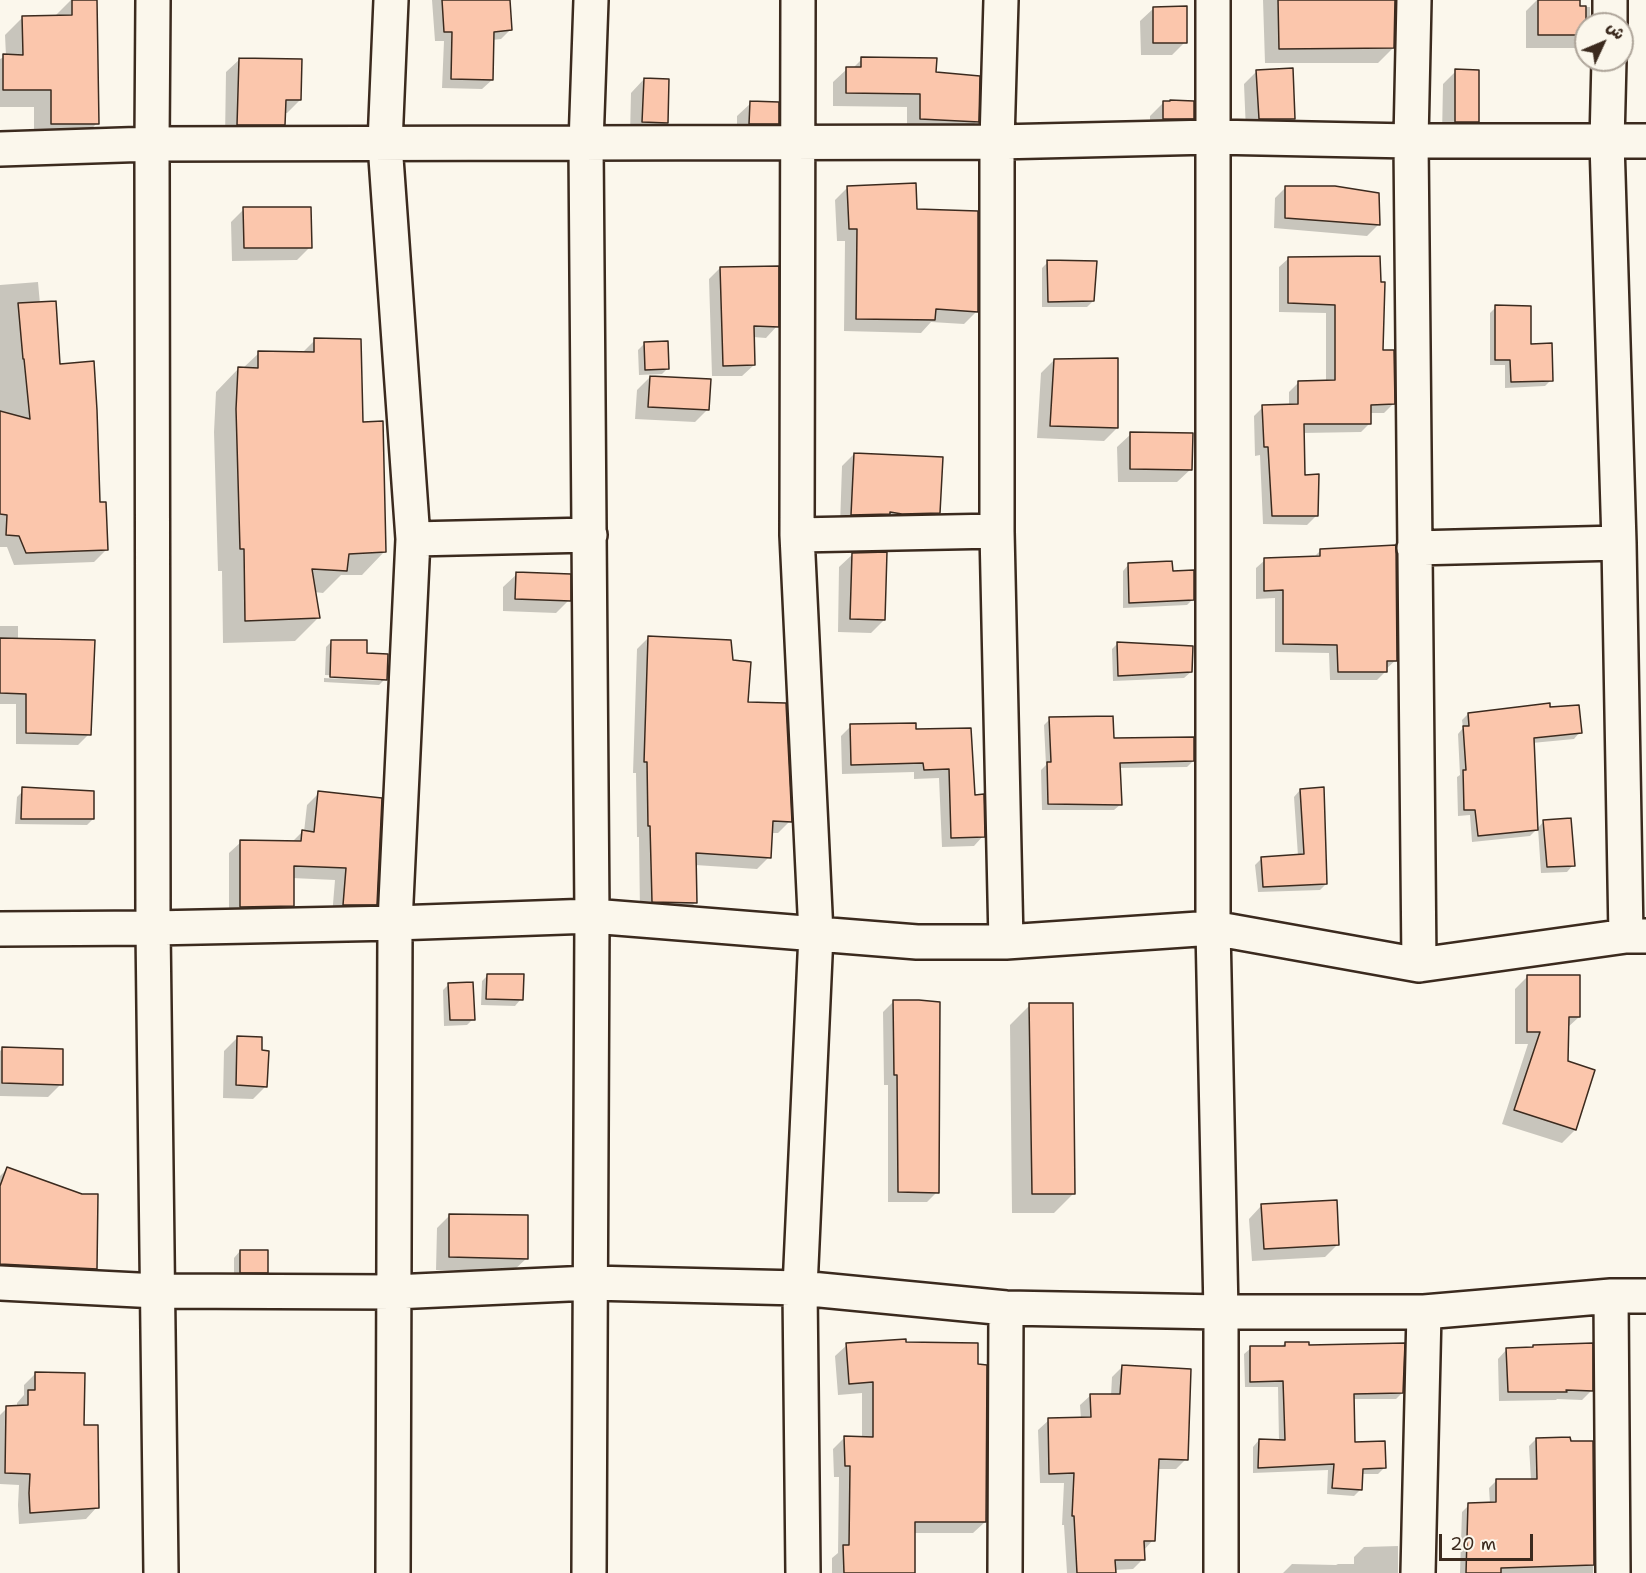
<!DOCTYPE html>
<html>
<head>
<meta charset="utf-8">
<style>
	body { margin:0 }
	#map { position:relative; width:1646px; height:1573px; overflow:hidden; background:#fbf7ec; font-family:"Shantell Sans","Playpen Sans Arabic",sans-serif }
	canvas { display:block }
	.north { position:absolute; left:1574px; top:12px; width:60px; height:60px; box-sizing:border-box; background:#fbf7ec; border:2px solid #aea59a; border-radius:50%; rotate:46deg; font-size:16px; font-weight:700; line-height:24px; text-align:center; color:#3b2a1e }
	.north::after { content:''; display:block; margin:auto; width:21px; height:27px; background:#3b2a1e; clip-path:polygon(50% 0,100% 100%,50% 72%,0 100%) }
	.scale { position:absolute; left:1439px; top:1534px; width:94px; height:27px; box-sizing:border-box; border:3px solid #3b2a1e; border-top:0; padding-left:8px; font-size:18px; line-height:21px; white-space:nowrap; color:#3b2a1e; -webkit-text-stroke:4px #fbf7ec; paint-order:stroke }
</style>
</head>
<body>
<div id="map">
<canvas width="1646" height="1573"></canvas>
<div class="north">ش</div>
<div class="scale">20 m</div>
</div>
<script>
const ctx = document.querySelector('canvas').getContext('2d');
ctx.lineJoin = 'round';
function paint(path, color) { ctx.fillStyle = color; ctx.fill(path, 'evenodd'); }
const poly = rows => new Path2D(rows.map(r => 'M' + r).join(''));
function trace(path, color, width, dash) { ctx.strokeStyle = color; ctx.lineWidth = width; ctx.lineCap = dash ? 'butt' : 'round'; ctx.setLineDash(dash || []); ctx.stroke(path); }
const shadow = poly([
	[71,0,95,0,97,123,80,141,34,140,34,107,0,107,0,59,6,56,5,35,23,17,54,17],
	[432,0,508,0,510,30,501,39,492,40,492,80,482,89,442,88,444,41,435,41],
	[1263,0,1394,0,1393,48,1378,63,1265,63],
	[1537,0,1578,0,1578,7,1590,7,1590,24,1586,24,1586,42,1581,48,1526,48,1526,11],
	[1154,8,1185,42,1172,55,1141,55,1140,21],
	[240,59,300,100,287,113,284,113,283,124,270,137,225,138,226,72],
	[862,59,935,73,977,121,964,134,907,131,907,107,833,106,833,82,847,69,852,69],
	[1257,71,1293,118,1280,131,1246,132,1244,84],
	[1456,71,1477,122,1464,135,1442,135,1443,84],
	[644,79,666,123,653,136,630,135,631,93],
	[751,103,778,123,764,136,737,136,737,116],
	[1163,103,1193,118,1180,131,1150,132,1150,116],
	[848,187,916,210,977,311,964,324,931,322,921,333,844,331,845,241,837,241,835,200],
	[1286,187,1378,225,1367,236,1274,228,1275,198],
	[244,209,310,247,297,260,232,261,231,222],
	[1289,258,1382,352,1393,404,1384,413,1370,413,1370,423,1361,432,1302,433,1303,476,1316,516,1307,525,1263,524,1260,455,1255,456,1254,416,1263,407,1289,406,1289,392,1298,383,1326,382,1326,313,1279,312,1279,267],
	[1048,262,1093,301,1087,307,1042,307,1042,268],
	[720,268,777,326,766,338,753,337,754,365,742,376,712,376,709,279],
	[38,282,40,304,59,366,106,550,94,562,14,565,7,547,0,547,0,285],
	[1496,307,1530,346,1551,380,1545,386,1505,388,1505,365,1490,365,1490,313],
	[315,340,361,423,384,552,362,575,341,575,323,593,314,592,318,618,295,641,223,643,222,571,218,571,214,432,216,392,238,369,242,369,259,353,301,354],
	[644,344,668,368,662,374,639,375,638,350],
	[1054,360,1117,428,1104,441,1037,438,1041,373],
	[650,377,708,409,695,422,635,419,637,390],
	[1131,434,1191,469,1177,482,1118,482,1117,447],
	[854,454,939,513,927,525,840,526,842,466],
	[1321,550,1396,660,1386,669,1386,671,1377,680,1330,680,1329,653,1275,652,1275,598,1256,599,1256,568,1265,560,1313,558],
	[853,554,884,620,871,633,838,632,839,567],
	[1129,564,1171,573,1193,599,1187,605,1123,608,1123,571],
	[517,574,569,600,556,613,503,611,503,587],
	[0,626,18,626,18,640,89,734,78,745,16,744,16,704,0,704],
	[649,637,731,661,790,821,778,833,771,833,769,857,757,869,695,865,695,903,683,915,640,913,639,837,637,837,636,773,633,773,637,649],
	[332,641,365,655,385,679,379,685,324,682,324,678,381,681,381,678,325,675,326,647],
	[1118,643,1191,672,1184,678,1113,681,1112,649],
	[1549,708,1580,732,1574,739,1532,743,1537,829,1544,821,1573,865,1567,872,1541,873,1538,828,1530,836,1472,842,1470,815,1458,816,1457,777,1460,775,1458,734,1463,728,1462,720,1468,714],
	[1050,719,1112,740,1193,761,1187,767,1118,768,1121,804,1114,810,1042,810,1041,770,1046,765,1044,725],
	[851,726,914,730,970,730,973,796,983,836,974,846,942,847,939,778,914,779,914,772,842,774,841,736],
	[1300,790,1326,884,1320,890,1258,892,1255,865,1262,858,1298,856,1294,797],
	[23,791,93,819,87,825,15,824,17,797],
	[319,793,376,904,364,916,332,916,335,880,292,878,293,906,281,918,229,919,229,853,241,842,292,842,302,832,304,832,307,805],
	[488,975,521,999,515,1006,481,1005,482,981],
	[1528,976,1579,1017,1567,1028,1567,1062,1594,1071,1575,1130,1562,1143,1502,1124,1528,1044,1515,1044,1515,989],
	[449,984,473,1019,467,1025,444,1026,443,990],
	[893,1002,937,1192,927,1202,888,1202,888,1085,884,1085,883,1012],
	[1030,1005,1074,1193,1054,1213,1012,1213,1010,1025],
	[238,1037,266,1086,253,1099,223,1098,224,1051],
	[3,1048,61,1084,48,1097,0,1096,0,1051],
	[7,1169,95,1269,77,1287,0,1283,0,1176],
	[1262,1205,1338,1244,1325,1257,1252,1261,1249,1219],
	[450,1215,527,1258,513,1271,436,1270,437,1228],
	[240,1251,267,1272,261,1278,234,1278,234,1258],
	[1285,1343,1402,1393,1396,1399,1352,1399,1354,1444,1384,1468,1378,1474,1361,1474,1360,1490,1354,1496,1327,1494,1328,1470,1253,1473,1253,1447,1259,1440,1279,1441,1278,1387,1245,1387,1244,1354,1251,1348,1281,1347],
	[847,1345,985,1522,973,1533,913,1533,914,1573,832,1573,832,1558,838,1553,839,1477,834,1477,833,1449,845,1437,862,1438,862,1393,838,1395,835,1356],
	[1507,1349,1531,1349,1591,1391,1582,1400,1557,1399,1556,1400,1499,1401,1498,1359],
	[1122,1367,1186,1459,1176,1469,1157,1469,1153,1540,1143,1551,1143,1559,1133,1569,1114,1570,1114,1573,1067,1573,1064,1525,1062,1525,1064,1483,1040,1483,1038,1430,1049,1420,1081,1419,1080,1405,1091,1395,1111,1396,1112,1377],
	[36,1373,82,1426,97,1507,86,1519,19,1524,18,1505,19,1485,0,1484,0,1415,7,1408,17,1407,17,1403,24,1395,24,1385],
	[1536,1439,1569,1443,1592,1442,1593,1573,1460,1573,1462,1512,1469,1505,1490,1504,1489,1488,1496,1481,1531,1480,1529,1446],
	[1398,1546,1398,1573,1283,1573,1292,1564,1336,1565,1338,1564,1354,1564,1354,1557,1364,1547]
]);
const building = poly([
	[72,0,97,0,99,124,51,124,51,90,3,90,3,54,23,55,22,16,72,15,72,0],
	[442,0,510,0,512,30,494,32,493,80,451,79,452,32,444,32,442,0],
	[1278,0,1395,0,1394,48,1279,49,1278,0],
	[1538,0,1580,0,1580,6,1586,6,1586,35,1538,35,1538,0],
	[1187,6,1187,43,1153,43,1153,7,1187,6],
	[861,57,937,58,936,72,980,76,979,122,920,119,920,94,846,93,846,67,861,67,861,57],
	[239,58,302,59,301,100,286,100,285,125,237,125,239,58],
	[1293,68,1295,119,1259,119,1256,70,1293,68],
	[1455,69,1479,70,1479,122,1455,122,1455,69],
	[644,78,669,79,668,123,642,122,644,78],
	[1170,100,1194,101,1194,119,1163,119,1163,101,1170,101,1170,100],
	[750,101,779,102,779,124,749,124,750,101],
	[916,183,917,209,978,211,978,312,936,309,935,320,856,319,857,229,849,229,847,186,916,183],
	[1285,186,1335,186,1379,193,1380,225,1285,218,1285,186],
	[243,207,311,207,312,248,244,248,243,207],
	[1380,256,1381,282,1385,282,1383,350,1394,350,1395,404,1371,405,1371,424,1304,424,1305,475,1319,474,1318,516,1272,516,1268,447,1264,447,1262,405,1298,404,1298,381,1335,380,1335,305,1288,303,1288,257,1380,256],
	[1047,260,1097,261,1094,301,1048,302,1047,260],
	[779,266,779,327,754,326,755,365,723,366,720,267,779,266],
	[56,301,60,364,94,361,97,410,100,502,106,502,108,550,26,553,19,536,6,535,7,515,0,514,0,411,30,419,24,359,23,359,18,303,56,301],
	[1495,305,1531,306,1531,344,1552,343,1553,381,1511,382,1510,360,1495,360,1495,305],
	[314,338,361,339,363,422,383,421,386,552,349,554,347,571,312,569,320,618,245,621,244,549,240,549,236,409,238,367,258,368,258,351,314,352,314,338],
	[668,341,669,369,645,370,644,342,668,341],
	[1118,358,1118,428,1050,426,1054,359,1118,358],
	[650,376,711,379,709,410,648,407,650,376],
	[1130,432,1193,433,1192,470,1130,469,1130,432],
	[854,453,943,457,940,513,902,514,890,512,890,514,851,515,854,453],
	[1396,545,1397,661,1387,661,1387,672,1338,672,1337,645,1283,644,1283,590,1264,591,1264,558,1320,556,1320,549,1396,545],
	[887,552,885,620,850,619,852,553,887,552],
	[1172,561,1173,571,1194,570,1194,600,1129,603,1128,563,1172,561],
	[516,572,571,574,571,601,515,599,516,572],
	[648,636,731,640,733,660,751,662,748,702,786,703,792,822,773,821,771,858,696,853,697,903,652,902,650,826,648,826,647,762,644,762,648,636],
	[0,638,95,640,91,735,26,733,26,694,0,693,0,638],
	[331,640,367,640,367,653,388,654,387,680,330,677,331,640],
	[1117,642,1193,646,1192,672,1118,676,1117,642],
	[1550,703,1550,707,1579,705,1582,733,1534,738,1538,830,1478,836,1475,810,1464,810,1463,770,1466,770,1463,726,1469,726,1468,713,1550,703],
	[1113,716,1114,738,1194,737,1194,761,1120,763,1122,805,1048,804,1047,762,1051,762,1049,717,1113,716],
	[916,723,916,729,971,728,975,795,984,794,985,837,951,838,949,769,924,770,923,763,851,765,850,724,916,723],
	[22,787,94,791,94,819,21,819,22,787],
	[1324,787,1327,884,1263,887,1261,857,1304,854,1300,789,1324,787],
	[318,791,382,798,377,905,343,905,346,868,294,866,294,906,240,907,240,840,301,841,302,830,314,832,318,791],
	[1571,818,1575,866,1547,867,1543,820,1571,818],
	[487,974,524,974,523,1000,486,999,487,974],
	[1527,975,1580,975,1580,1017,1569,1017,1568,1061,1595,1070,1576,1130,1514,1110,1540,1032,1527,1032,1527,975],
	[473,982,475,1020,450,1020,448,983,473,982],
	[893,1000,919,1000,940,1002,939,1193,898,1192,897,1075,894,1075,893,1000],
	[1029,1003,1073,1003,1075,1194,1032,1194,1029,1003],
	[237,1036,262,1037,262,1050,269,1051,267,1087,236,1085,237,1036],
	[2,1047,63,1049,63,1085,2,1083,2,1047],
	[7,1167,82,1194,98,1194,97,1269,0,1264,0,1186,7,1167],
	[1337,1200,1339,1245,1264,1249,1261,1204,1337,1200],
	[449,1214,528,1215,528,1259,449,1257,449,1214],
	[240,1250,268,1250,268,1273,240,1273,240,1250],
	[906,1339,906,1342,978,1343,978,1364,987,1365,986,1522,915,1522,915,1573,844,1573,843,1545,849,1545,850,1466,845,1466,844,1436,873,1437,873,1382,849,1384,846,1343,906,1339],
	[1285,1342,1309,1342,1309,1345,1405,1343,1403,1393,1354,1394,1355,1442,1385,1441,1386,1468,1363,1469,1362,1490,1332,1488,1334,1464,1258,1468,1259,1439,1285,1440,1283,1381,1250,1382,1250,1346,1285,1346,1285,1342],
	[1593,1343,1593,1391,1566,1390,1567,1392,1508,1392,1506,1348,1533,1347,1533,1345,1593,1343],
	[1122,1365,1191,1369,1188,1460,1159,1459,1155,1541,1144,1541,1145,1560,1115,1560,1116,1573,1077,1573,1074,1516,1072,1516,1074,1473,1049,1474,1048,1418,1091,1417,1090,1394,1120,1394,1122,1365],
	[35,1372,85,1373,84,1425,98,1425,99,1508,30,1513,29,1493,30,1474,5,1473,6,1406,28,1405,28,1390,35,1390,35,1372],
	[1570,1437,1571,1441,1593,1441,1594,1565,1501,1568,1501,1573,1466,1573,1468,1503,1496,1502,1496,1479,1537,1479,1536,1438,1570,1437]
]);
const minor = poly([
	[153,0,152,144,153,928,161,1573],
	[391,0,385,144,413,539,395,923,393,1573],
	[798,0,797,535,816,934,800,1288,803,1573],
	[1001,0,997,142,997,531,1006,942],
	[1213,0,1213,928,1221,1312,1221,1573],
	[1414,0,1411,141,1419,965],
	[1610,24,1610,0],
	[1609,60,1607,142,1619,543,1626,936],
	[0,149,152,144,997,142,1212,137,1411,141,1646,141],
	[797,535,997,531],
	[413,539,590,535],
	[1414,548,1619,543],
	[0,929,153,928,395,923,592,916,917,942,1006,942,1213,928,1419,965,1626,936,1646,936],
	[0,1283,157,1291,394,1292,590,1283,800,1288,1006,1308,1221,1312,1424,1312,1611,1296,1646,1296],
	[1611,1296,1613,1573],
	[589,1573,592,916,586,144,591,0],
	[1005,1573,1006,1308],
	[1418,1573,1424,1312]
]);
paint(shadow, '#0003');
paint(building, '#fbc6ac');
trace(building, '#3b2a1e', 1.5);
trace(minor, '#3b2a1e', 38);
trace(minor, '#fbf7ec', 33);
</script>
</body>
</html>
